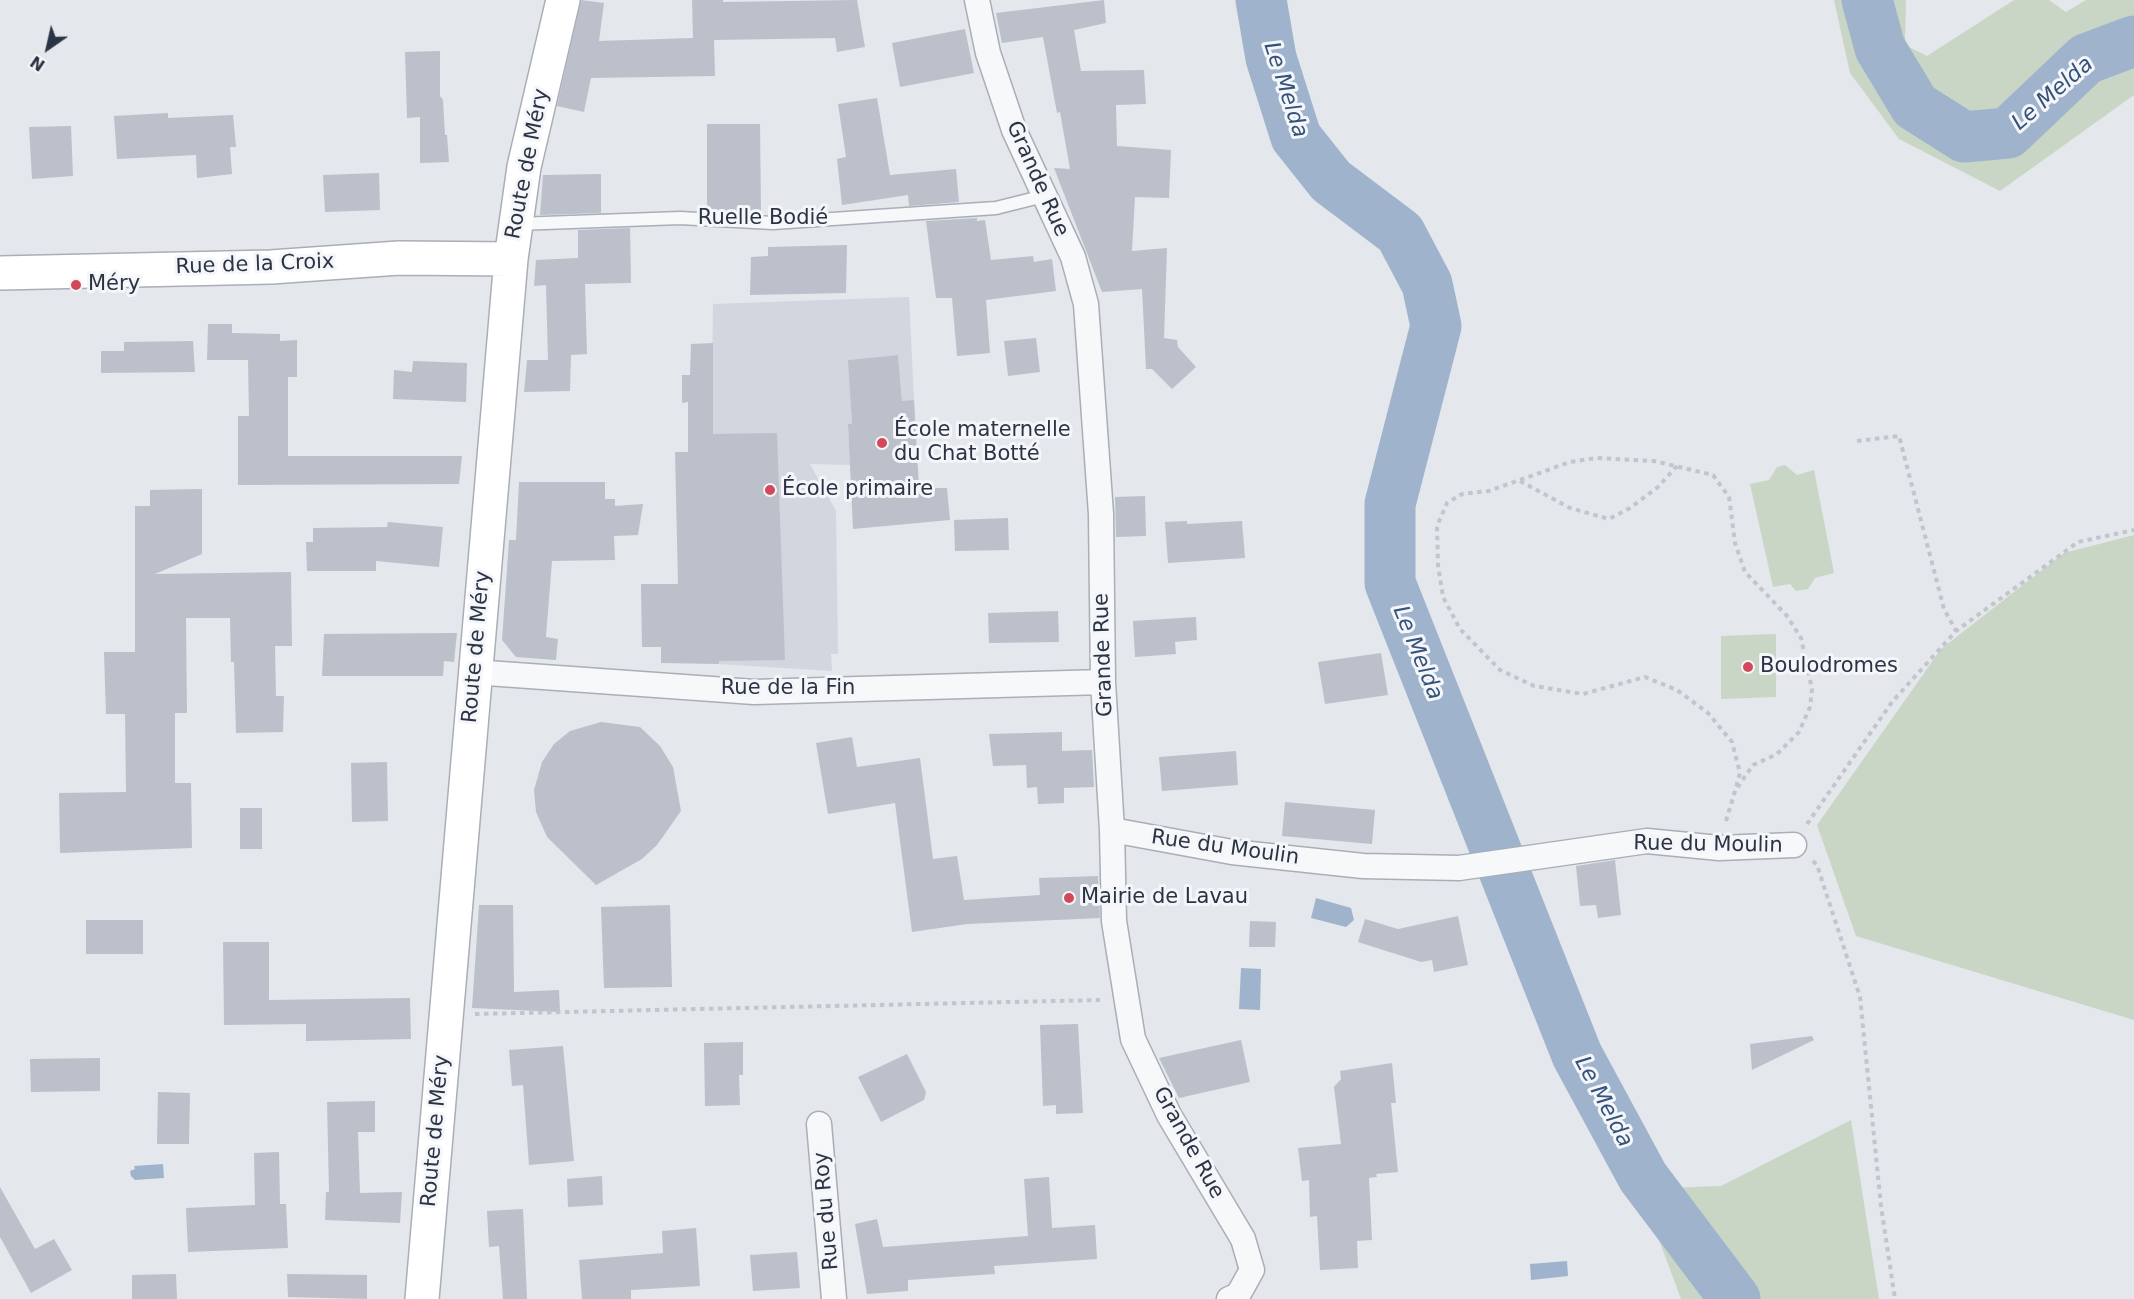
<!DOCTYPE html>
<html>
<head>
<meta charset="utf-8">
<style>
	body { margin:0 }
	#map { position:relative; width:2134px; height:1299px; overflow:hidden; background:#e4e7ec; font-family:"DejaVu Sans",sans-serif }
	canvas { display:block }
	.north { position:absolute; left:18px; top:18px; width:60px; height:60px; -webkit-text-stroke:4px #f4f6f9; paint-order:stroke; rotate:214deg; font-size:16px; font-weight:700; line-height:24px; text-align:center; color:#2b3445 }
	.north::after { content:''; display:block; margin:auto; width:21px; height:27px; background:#2b3445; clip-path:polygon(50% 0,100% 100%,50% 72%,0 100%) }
</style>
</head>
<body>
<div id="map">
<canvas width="2134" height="1299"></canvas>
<div class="north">N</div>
</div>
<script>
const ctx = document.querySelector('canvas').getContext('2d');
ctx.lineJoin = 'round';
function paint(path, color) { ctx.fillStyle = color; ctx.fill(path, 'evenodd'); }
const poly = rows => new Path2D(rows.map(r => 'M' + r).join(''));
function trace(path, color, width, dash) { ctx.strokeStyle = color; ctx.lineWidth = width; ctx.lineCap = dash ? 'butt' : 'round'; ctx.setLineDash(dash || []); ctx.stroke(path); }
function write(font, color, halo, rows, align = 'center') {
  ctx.font = font + ' "DejaVu Sans",sans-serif'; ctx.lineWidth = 6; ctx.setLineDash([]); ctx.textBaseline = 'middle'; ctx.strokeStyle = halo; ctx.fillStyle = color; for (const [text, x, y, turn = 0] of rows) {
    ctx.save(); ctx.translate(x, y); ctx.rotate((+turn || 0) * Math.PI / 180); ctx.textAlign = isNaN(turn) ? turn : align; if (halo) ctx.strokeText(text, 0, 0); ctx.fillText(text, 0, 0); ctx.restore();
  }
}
const built = poly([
	[909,297,915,420,904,420,898,355,849,360,852,424,848,425,850,465,810,464,836,511,838,654,831,654,832,671,719,664,712,390,713,304]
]);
const green = poly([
	[1834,0,1906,0,1905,45,1927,56,2014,0,2049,0,2066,12,2086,0,2134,0,2134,95,2000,191,1899,139,1850,73],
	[1785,465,1797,475,1814,470,1834,573,1815,578,1808,589,1796,591,1790,584,1773,587,1750,484,1769,480,1777,467],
	[2134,535,2134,1020,1856,936,1817,825,1941,649,2064,553],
	[1776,634,1776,697,1721,699,1721,636],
	[1851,1120,1879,1299,1681,1299,1640,1189,1721,1186]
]);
const water = poly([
	[1316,898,1351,908,1354,920,1346,927,1311,918],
	[1241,968,1261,969,1260,1010,1239,1009],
	[163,1164,164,1178,135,1180,131,1176,130,1171,135,1169,134,1166],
	[1567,1261,1568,1276,1531,1280,1530,1264]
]);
const river = poly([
	[1261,0,1271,58,1296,137,1331,181,1400,233,1427,284,1436,326,1390,504,1390,583,1577,1055,1643,1177,1735,1299],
	[1867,0,1880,48,1915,106,1964,137,2008,133,2086,59,2134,41]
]);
const building = poly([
	[581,0,604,3,599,41,693,38,692,0,723,0,723,2,857,0,865,47,837,52,835,38,714,40,715,76,591,78,584,112,557,106],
	[1104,0,1106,23,1074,30,1081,71,1144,70,1146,104,1116,105,1117,146,1171,150,1169,198,1135,197,1132,251,1167,248,1164,338,1177,340,1178,347,1196,367,1172,389,1152,369,1146,369,1142,289,1102,292,1054,168,1070,169,1060,112,1057,113,1043,37,1002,43,996,13],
	[965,29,974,73,900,87,892,43],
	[440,51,440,96,443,100,445,135,447,135,449,162,420,163,420,117,407,118,405,52],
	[877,98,890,175,956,169,959,202,909,206,908,195,842,205,837,159,846,157,838,104],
	[168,113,168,118,233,115,236,147,230,147,232,174,197,178,196,155,117,159,114,116],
	[707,124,760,124,761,213,707,211],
	[71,126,73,176,32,179,29,127],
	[379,173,380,210,325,212,323,175],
	[601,174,601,213,540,215,543,175],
	[977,218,977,221,985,220,991,260,1033,256,1034,262,1052,259,1056,291,986,300,990,353,957,356,952,298,936,298,926,221],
	[630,228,631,283,585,284,587,354,571,355,570,391,524,392,527,360,548,360,546,285,534,286,536,260,578,258,578,230],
	[847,245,846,293,750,295,751,257,768,256,768,247],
	[208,324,232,324,232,333,280,334,280,341,297,340,297,377,288,377,288,456,462,456,459,484,238,485,238,416,249,416,248,360,207,360],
	[1036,338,1040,372,1008,376,1004,341],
	[193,341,195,372,101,373,101,351,124,351,124,342],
	[713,343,713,434,777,433,785,660,719,661,719,664,661,663,661,647,642,647,641,584,678,584,675,452,688,452,688,402,682,403,682,375,690,375,691,344],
	[898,355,902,401,914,400,919,488,947,488,950,520,853,529,848,424,852,424,848,360],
	[413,361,467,363,466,402,393,399,394,370,412,372],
	[519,482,605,482,605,499,615,499,615,506,643,504,638,535,614,536,615,560,552,561,546,637,558,639,556,660,516,657,502,640,509,540,516,540],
	[202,489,202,554,155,574,291,572,292,646,275,646,276,696,284,696,283,732,236,733,234,662,231,662,230,618,186,618,187,713,175,713,175,783,191,783,192,848,60,853,59,793,126,792,125,714,106,714,104,652,135,652,135,506,150,506,150,490],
	[1145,496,1146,536,1116,537,1115,497],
	[1008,518,1009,550,955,551,954,520],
	[1187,521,1187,524,1242,521,1245,558,1168,563,1165,522],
	[388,522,443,527,439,567,376,561,376,571,307,571,306,542,313,542,313,528,387,527],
	[1058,611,1059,642,989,643,988,613],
	[1196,617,1197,640,1175,642,1176,654,1135,657,1133,621],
	[457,633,454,662,444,661,443,676,322,676,324,634],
	[1381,653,1388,695,1325,704,1318,662],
	[601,722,640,727,660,746,673,767,681,811,657,845,642,859,596,885,547,837,536,812,534,790,542,762,554,744,570,731],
	[1062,732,1062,751,1092,750,1094,787,1064,788,1064,803,1038,804,1037,787,1027,788,1026,765,993,766,989,734],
	[852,737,857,767,920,758,933,859,957,856,964,900,1040,895,1039,878,1098,876,1100,918,967,924,912,932,895,803,828,814,816,743],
	[1236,751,1238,785,1162,791,1159,757],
	[387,762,388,821,352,822,351,763],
	[1285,802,1375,810,1372,844,1282,836],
	[240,808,262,808,262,849,240,849],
	[1615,860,1621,915,1598,918,1596,905,1580,906,1576,866],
	[479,905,513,905,514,992,559,990,560,1012,472,1008],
	[670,905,672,987,604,988,601,907],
	[1458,916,1468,965,1434,972,1432,960,1421,962,1358,942,1365,919,1398,929],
	[86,920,143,920,143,954,86,954],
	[1250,921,1276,922,1275,947,1249,947],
	[223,942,269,942,269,1000,410,998,411,1039,306,1041,306,1024,224,1025],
	[1078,1024,1083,1113,1056,1114,1056,1105,1043,1106,1040,1025],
	[1812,1036,1814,1040,1752,1070,1750,1044],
	[1241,1040,1250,1082,1179,1098,1159,1058],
	[743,1042,743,1075,739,1075,740,1105,705,1106,704,1043],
	[563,1046,574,1161,529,1165,523,1085,512,1086,509,1050],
	[907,1054,926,1092,924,1100,881,1122,858,1077],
	[100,1058,100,1091,31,1092,30,1059],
	[1392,1063,1396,1103,1391,1103,1398,1172,1376,1174,1377,1177,1369,1178,1372,1240,1357,1241,1358,1268,1320,1270,1317,1216,1310,1217,1309,1180,1302,1181,1298,1148,1341,1144,1334,1087,1341,1079,1340,1071],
	[158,1092,190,1093,189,1144,157,1144],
	[375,1101,375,1132,358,1132,360,1193,402,1192,400,1223,325,1220,326,1192,329,1192,327,1102],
	[279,1152,280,1204,286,1204,288,1248,188,1252,186,1208,255,1205,254,1153],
	[602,1176,603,1205,568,1207,567,1179],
	[1049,1177,1052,1228,1095,1225,1097,1259,994,1266,995,1274,908,1280,908,1291,867,1294,855,1224,877,1219,883,1247,1028,1236,1024,1179],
	[0,1187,35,1249,54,1239,72,1270,31,1293,0,1237],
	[523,1209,527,1299,503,1299,499,1246,489,1247,487,1211],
	[696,1228,700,1286,631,1290,631,1299,582,1299,579,1260,663,1253,662,1231],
	[797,1252,800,1288,753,1291,750,1255],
	[176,1274,177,1299,132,1299,132,1275],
	[287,1274,367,1275,367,1299,288,1297]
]);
const path = poly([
	[1857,441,1899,436,1944,609,1956,631],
	[1520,481,1570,508,1609,519,1630,508,1658,487,1677,466],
	[1726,821,1735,791,1740,773,1732,742,1708,713,1677,690,1645,677,1583,694,1534,686,1500,670,1460,629,1443,597,1438,565,1437,526,1447,503,1462,494,1489,491,1570,462,1596,458,1654,461,1713,475,1729,497,1735,543,1745,572,1787,616,1801,638,1812,689,1810,707,1799,732,1777,754,1753,765,1735,791],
	[1807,824,1892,702,1956,631,2078,542,2134,530],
	[1813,861,1817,865,1860,997,1881,1206,1895,1299],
	[475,1014,1100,1000]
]);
const lane = poly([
	[517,224,680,218,773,223,996,208,1044,196]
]);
const street = poly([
	[977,0,988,53,1014,130,1073,257,1086,304,1101,514,1103,682,1112,830,1114,921,1133,1039,1169,1115,1243,1239,1252,1270,1238,1295,1229,1299],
	[473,672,754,692,1103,682],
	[1112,830,1232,852,1363,866,1459,868,1647,841,1719,848,1794,845],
	[819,1124,834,1299]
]);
const secondary = poly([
	[0,273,271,267,399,258,511,259],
	[422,1299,511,259,524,167,563,0]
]);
const markers = [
	[76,285,6,"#d1495b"],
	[882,443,6,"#d1495b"],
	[770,490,6,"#d1495b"],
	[1748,667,6,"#d1495b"],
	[1069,898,6,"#d1495b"]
];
const streetNames = [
	["Route de Méry",528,164,-79],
	["Grande Rue",1037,179,66],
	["Ruelle Bodié",763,219],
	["Rue de la Croix",255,265,-2],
	["Route de Méry",477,647,-85],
	["Grande Rue",1104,655,-92],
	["Rue de la Fin",788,689],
	["Rue du Moulin",1708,845,1],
	["Rue du Moulin",1225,848,8],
	["Route de Méry",436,1131,-85],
	["Grande Rue",1188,1143,61],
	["Rue du Roy",827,1211,-95]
];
const poiNames = [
	["Méry",88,285],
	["École maternelle",894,431],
	["du Chat Botté",894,455],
	["École primaire",782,490],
	["Boulodromes",1760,667],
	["Mairie de Lavau",1081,898]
];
const waterNames = [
	["Le Melda",1285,90,72],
	["Le Melda",2053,94,-41],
	["Le Melda",1417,653,68],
	["Le Melda",1603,1102,62]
];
paint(built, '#d2d6de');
paint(green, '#c9d6c5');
paint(water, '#9fb4cc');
trace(river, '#9fb4cc', 51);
paint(building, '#bbc0ca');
trace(lane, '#a9aeb7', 15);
trace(street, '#a9aeb7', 27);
trace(secondary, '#a9aeb7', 36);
trace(path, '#c2c5cb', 4, [4.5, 4.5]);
trace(lane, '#f7f8fa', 12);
trace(street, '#f7f8fa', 24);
trace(secondary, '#fff', 33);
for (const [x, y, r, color] of markers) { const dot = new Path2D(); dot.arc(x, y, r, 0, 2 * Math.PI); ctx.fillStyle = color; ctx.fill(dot); trace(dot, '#f4f6f9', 2); }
write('21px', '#2b3445', '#f4f6f9', streetNames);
write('21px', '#2b3445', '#f4f6f9', poiNames, 'left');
write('italic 22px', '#34527a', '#f4f6f9', waterNames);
</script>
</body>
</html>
